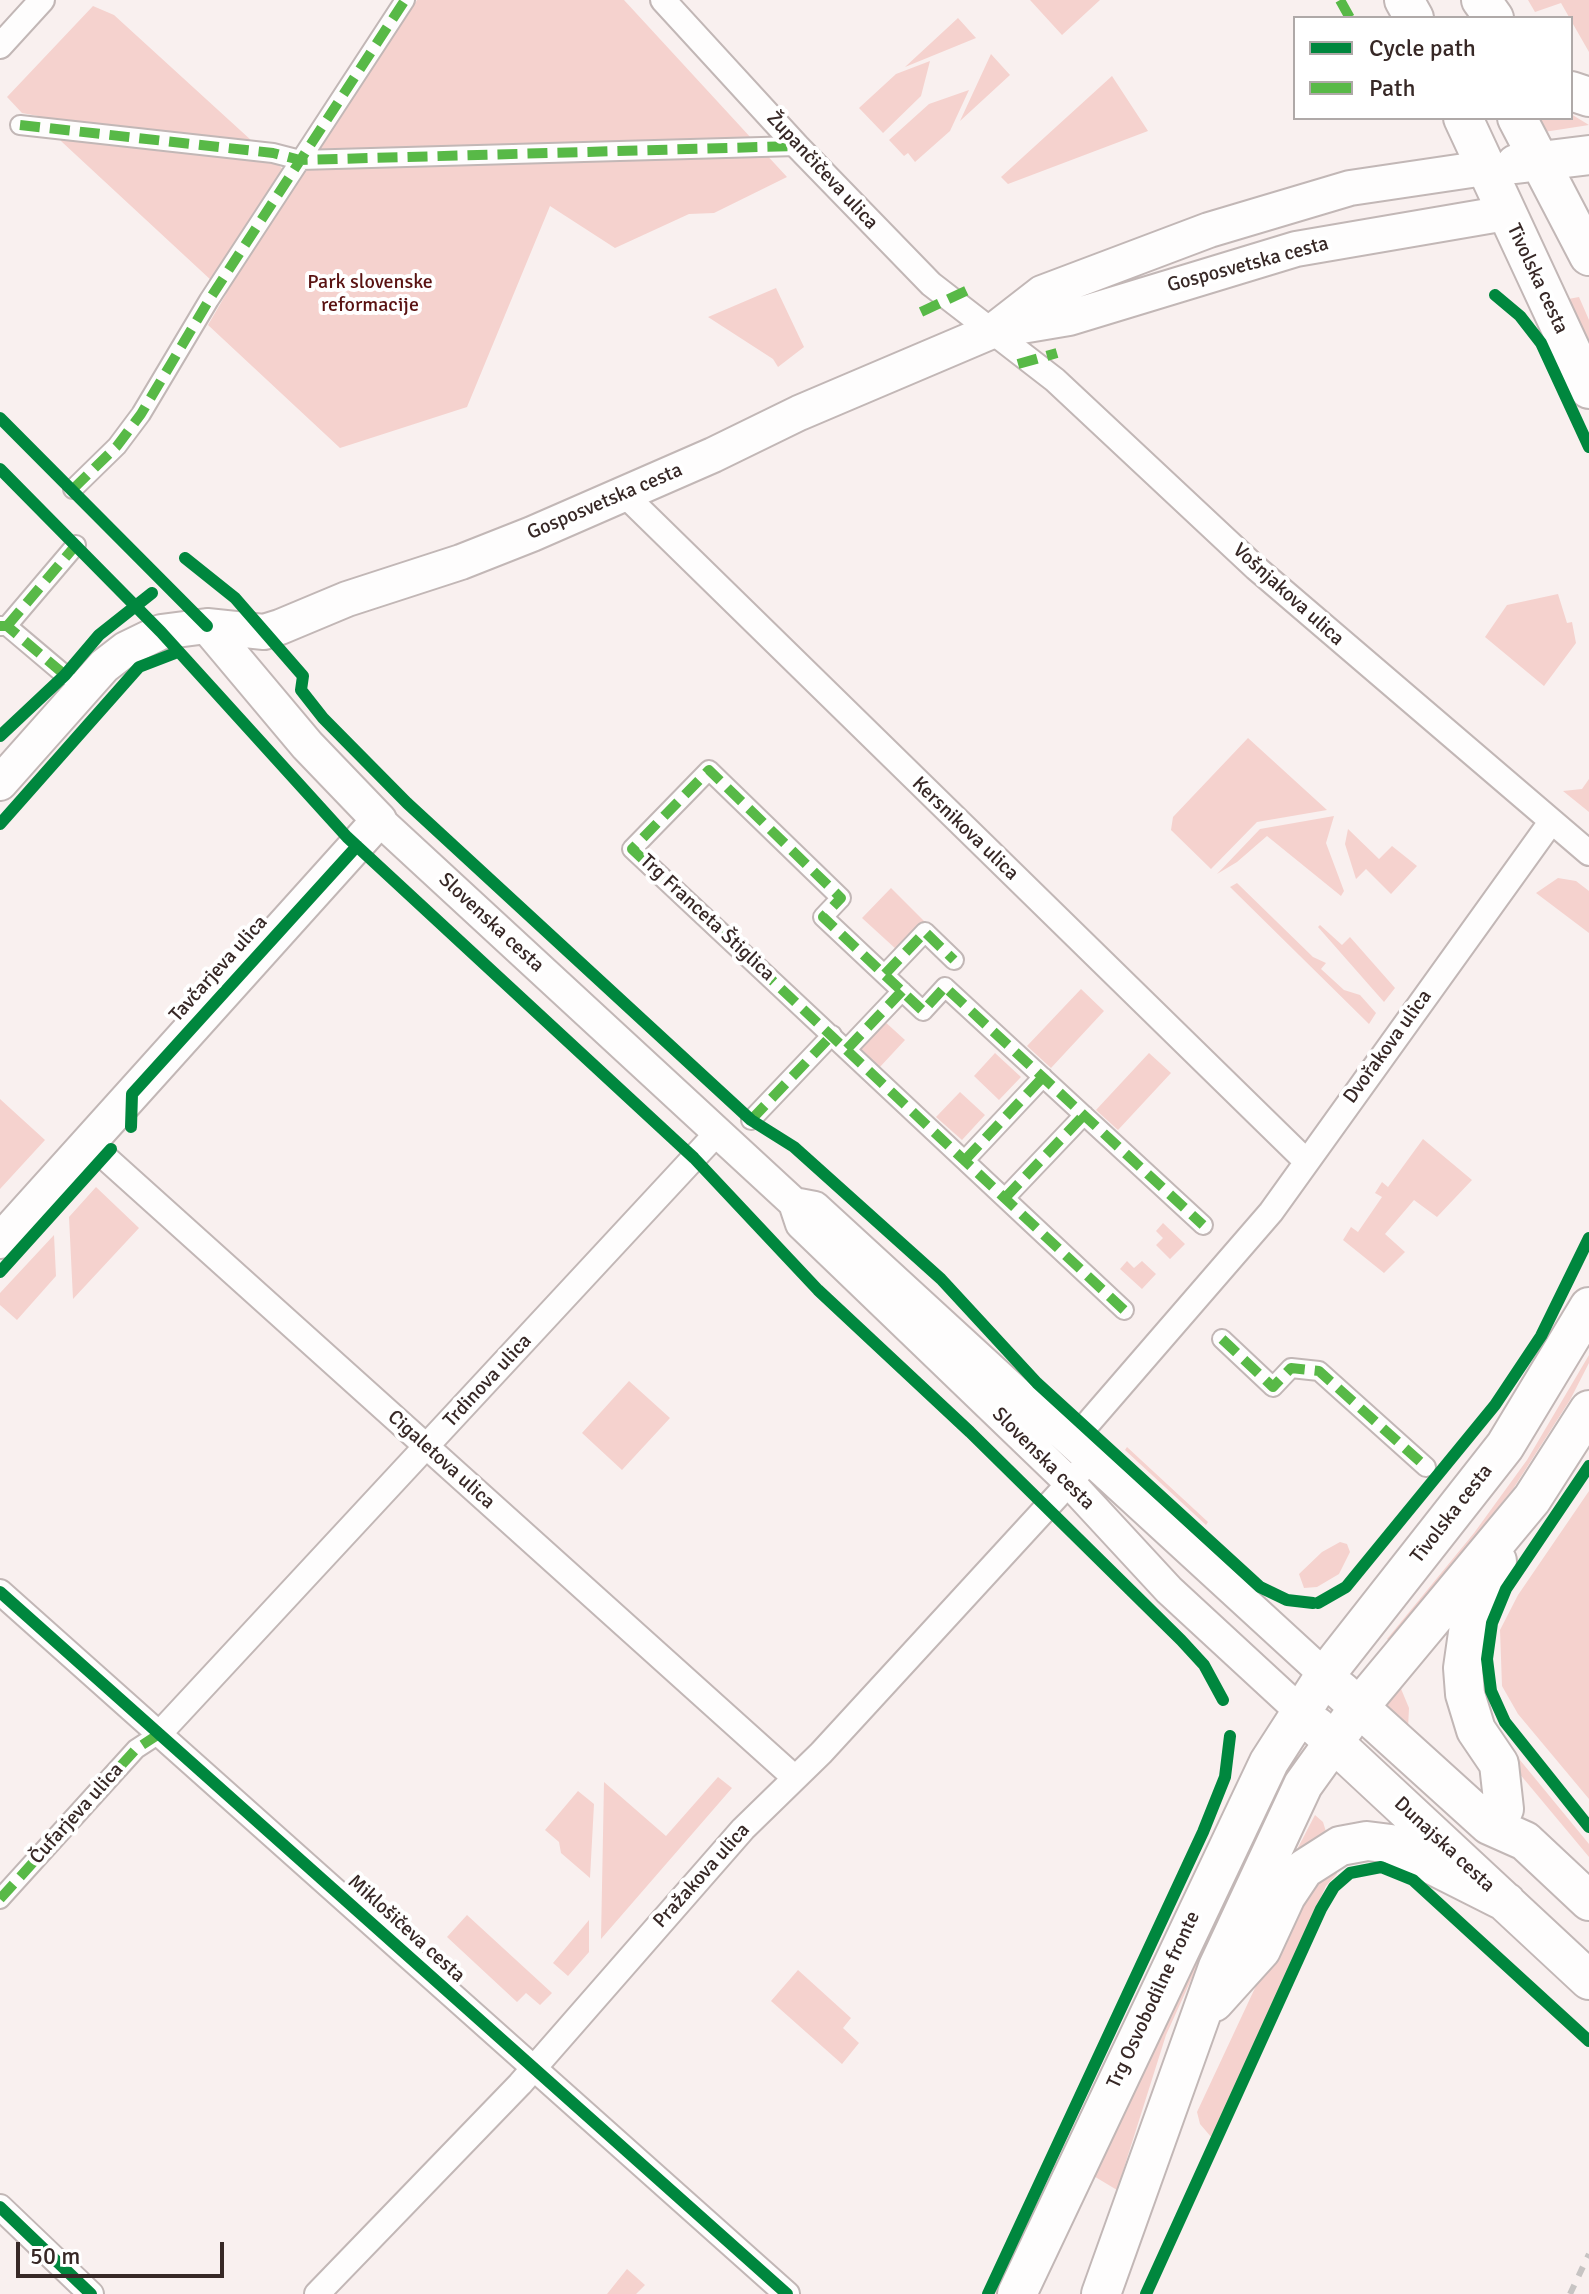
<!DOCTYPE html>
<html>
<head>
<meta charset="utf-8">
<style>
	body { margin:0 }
	#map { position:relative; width:1589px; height:2294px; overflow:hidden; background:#f9f0ef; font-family:Signika,sans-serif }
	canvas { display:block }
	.legend { position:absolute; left:1293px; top:16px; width:280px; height:104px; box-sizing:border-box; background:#fff; border:2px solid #afa9a8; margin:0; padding:10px 14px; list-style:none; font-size:24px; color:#372826 }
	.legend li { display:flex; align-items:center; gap:16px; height:40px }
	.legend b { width:40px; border:2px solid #afa9a8 }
	.scale { position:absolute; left:16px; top:2242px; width:208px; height:36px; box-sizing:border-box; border:4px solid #372826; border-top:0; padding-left:10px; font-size:24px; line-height:28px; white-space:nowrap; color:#372826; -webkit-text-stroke:6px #fff; paint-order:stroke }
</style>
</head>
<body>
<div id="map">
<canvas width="1589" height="2294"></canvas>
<ul class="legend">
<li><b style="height:10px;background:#00873e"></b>Cycle path</li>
<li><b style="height:10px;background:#58b947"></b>Path</li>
</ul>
<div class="scale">50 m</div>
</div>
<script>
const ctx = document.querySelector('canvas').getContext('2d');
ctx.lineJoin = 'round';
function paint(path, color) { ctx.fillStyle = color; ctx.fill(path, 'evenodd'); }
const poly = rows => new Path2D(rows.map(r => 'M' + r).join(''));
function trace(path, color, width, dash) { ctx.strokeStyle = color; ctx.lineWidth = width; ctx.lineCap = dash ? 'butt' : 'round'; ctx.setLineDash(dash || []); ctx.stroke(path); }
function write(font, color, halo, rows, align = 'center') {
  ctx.font = font + ' Signika,sans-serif'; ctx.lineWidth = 8; ctx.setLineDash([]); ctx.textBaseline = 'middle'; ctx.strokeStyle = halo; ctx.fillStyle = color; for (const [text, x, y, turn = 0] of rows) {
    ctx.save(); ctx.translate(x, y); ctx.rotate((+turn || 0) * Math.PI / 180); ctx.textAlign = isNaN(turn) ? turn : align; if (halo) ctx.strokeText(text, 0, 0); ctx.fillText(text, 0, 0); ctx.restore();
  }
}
const green = poly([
	[417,0,624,0,787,177,714,213,689,214,615,248,550,206,467,407,340,448,208,325,226,294,62,142,38,116,22,113,7,97,93,6,114,15,298,183],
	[1030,0,1100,0,1062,35],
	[1528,0,1589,0,1589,52,1561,3,1535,12],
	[958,18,976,38,905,67],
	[991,54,1010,75,960,121],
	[930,61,921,96,883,133,859,108,896,74],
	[1112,76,1148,131,1008,184,1001,177],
	[969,90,950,131,915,162,908,153,904,156,889,140,929,104],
	[1571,114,1589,125,1544,132,1532,118,1571,118],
	[776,288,804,347,778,367,773,359,708,317],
	[1579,297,1589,320,1589,353,1563,300],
	[1558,594,1567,623,1572,622,1576,643,1544,686,1485,637,1507,605],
	[1248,738,1327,810,1257,822,1211,869,1171,830,1173,817],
	[1589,779,1589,812,1563,791,1582,789],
	[1334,816,1326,843,1344,891,1341,896,1267,836,1237,862,1217,874,1260,829],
	[1348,829,1379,859,1392,846,1417,866,1391,894,1366,869,1356,879,1345,844],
	[1558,878,1576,881,1589,891,1589,933,1536,893],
	[1237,883,1313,957,1326,963,1321,969,1344,990,1360,995,1376,1013,1369,1024,1230,887],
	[891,888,925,922,897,950,862,918],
	[1320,925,1342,945,1350,937,1395,988,1384,1002,1318,927],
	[1081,989,1104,1011,1051,1068,1027,1046],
	[883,1020,905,1040,879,1068,857,1048],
	[995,1053,1021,1077,999,1100,974,1076],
	[1149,1053,1171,1073,1118,1130,1096,1110],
	[960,1092,985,1115,962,1140,936,1117],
	[0,1099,45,1140,0,1189],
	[1423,1139,1472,1180,1437,1217,1414,1200,1385,1234,1405,1252,1384,1273,1343,1240,1351,1227,1358,1232,1382,1197,1375,1193,1382,1182,1388,1187],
	[96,1187,139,1228,73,1299,69,1217],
	[1163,1223,1185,1244,1170,1259,1156,1245,1163,1238,1156,1231],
	[54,1235,56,1276,17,1320,0,1305,0,1293],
	[1127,1261,1134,1268,1142,1261,1156,1274,1142,1289,1120,1269],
	[1589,1355,1589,1363,1570,1400,1513,1489,1391,1642,1387,1639,1474,1533,1527,1460],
	[629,1381,670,1418,622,1470,582,1433],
	[1127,1447,1208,1522,1206,1525,1125,1450],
	[1589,1491,1589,1799,1518,1714,1502,1686,1500,1630,1518,1595],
	[1340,1542,1347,1544,1350,1552,1339,1574,1317,1587,1304,1588,1299,1574,1322,1552],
	[1399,1684,1409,1708,1408,1728,1383,1705],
	[1501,1737,1589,1844,1589,1857,1503,1754],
	[718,1777,732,1788,601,1939,604,1782,666,1836],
	[578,1791,594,1804,590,1878,561,1853,559,1842,545,1830],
	[1269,1794,1274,1797,1166,2035,1117,2190,1092,2175],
	[1315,1815,1323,1822,1328,1838,1291,1861],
	[1333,1861,1337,1874,1326,1886,1212,2138,1200,2124,1197,2112,1298,1896],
	[467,1915,552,1993,540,2005,526,1993,517,2002,447,1937],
	[589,1920,589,1952,568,1976,553,1963],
	[798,1970,851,2018,843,2028,859,2043,842,2064,771,2001],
	[627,2269,645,2285,636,2294,607,2294]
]);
const pedestrian = poly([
	[20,125,273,153,300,160,797,146],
	[73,489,117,446,141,414,209,300,405,0],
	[0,626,7,626,65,675],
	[7,626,76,545],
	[885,974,925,932,954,960],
	[847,1049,902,991],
	[751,1120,832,1035],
	[965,1160,1043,1077],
	[1005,1198,1084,1115],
	[1124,1310,632,849,709,770,841,898,823,917,923,1011,945,987,1203,1225],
	[1222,1339,1273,1387,1291,1368,1319,1371,1426,1467],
	[0,1899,136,1749,159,1734]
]);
const minor = poly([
	[663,0,797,146,931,284,1055,380,1256,568,1589,853],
	[0,46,42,0],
	[625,495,1306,1161],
	[88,1142,795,1778],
	[1071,1443,1271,1212,1551,822],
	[0,1592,787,2294],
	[159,1734,718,1132],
	[0,2207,91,2294],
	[317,2294,520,2084,743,1829,821,1753,1082,1469]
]);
const tertiary = poly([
	[379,820,794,1203,801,1224,1069,1482,1169,1590,1299,1710],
	[794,1203,815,1207,1325,1675]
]);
const secondary = poly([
	[997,328,1042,293,1209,230,1350,188,1485,168],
	[0,783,104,666,126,649,161,632,207,626,264,632,280,627,347,599,461,562,532,534,713,455,799,413,992,331,1069,318,1296,249,1506,213],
	[0,1241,379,820,307,745,207,626]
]);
const primary = poly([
	[1404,0,1414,18],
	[1481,0,1494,18],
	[1571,91,1589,97],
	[1463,118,1589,389],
	[1517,118,1589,256],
	[1516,164,1589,155],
	[1497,1561,1469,1626,1463,1668,1465,1694,1476,1730,1499,1764,1504,1809],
	[1341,1691,1489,1825,1525,1841,1589,1901],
	[1316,1726,1589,1980],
	[1214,2002,1261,1950,1286,1896,1304,1869,1340,1846,1367,1841,1391,1844,1506,1902],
	[1017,2294,1269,1762,1325,1675,1505,1446,1589,1307],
	[1101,2294,1218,1967,1303,1785,1359,1707,1532,1499,1589,1410]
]);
const rail = poly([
	[1570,2294,1589,2254]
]);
const quiet = poly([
	[1340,0,1350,18],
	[1405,118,1405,119],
	[20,125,273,153,300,160,797,146],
	[921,312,970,289],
	[1018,364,1057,353],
	[73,489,117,446,141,414,209,300,405,0],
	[0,626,7,626,65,675],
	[7,626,76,545],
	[885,974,925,932,954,960],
	[847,1049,902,991],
	[751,1120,832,1035],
	[965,1160,1043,1077],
	[1005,1198,1084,1115],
	[1124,1310,632,849,709,770,841,898,823,917,923,1011,945,987,1203,1225],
	[1222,1339,1273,1387,1291,1368,1319,1371,1426,1467],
	[0,1899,136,1749,159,1734]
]);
const cycleway = poly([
	[1495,295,1520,316,1541,343,1589,447],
	[0,418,207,626],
	[0,469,161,632,347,837,694,1158,818,1290,970,1432,1181,1640,1204,1665,1223,1700],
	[185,558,235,598,303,676,301,690,323,718,407,803,751,1120,794,1147,941,1279,1037,1383,1260,1587,1287,1600,1313,1603],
	[0,736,65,675,99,635,152,593],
	[0,824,139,667,178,652],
	[131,1127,132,1094,357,846],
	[0,1272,111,1149],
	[1589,1466,1506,1589,1492,1623,1487,1659,1491,1691,1505,1722,1589,1827],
	[0,1592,787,2294],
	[1318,1603,1346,1587,1495,1405,1541,1336,1589,1238],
	[0,2207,91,2294],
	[988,2294,1203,1832,1225,1777,1230,1736],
	[1146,2294,1321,1909,1334,1887,1350,1873,1381,1867,1413,1880,1589,2041]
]);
const streetNames = [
	["Župančičeva ulica",822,171,47],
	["Gosposvetska cesta",1248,265,-15],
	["Tivolska cesta",1537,279,65],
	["Gosposvetska cesta",605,502,-23],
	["Vošnjakova ulica",1288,595,42],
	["Kersnikova ulica",965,829,44],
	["Trg Franceta Štiglica",707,918,43],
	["Slovenska cesta",491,923,43],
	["Tavčarjeva ulica",219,969,-48],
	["Dvořakova ulica",1388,1047,-54],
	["Trdinova ulica",488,1381,-47],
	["Slovenska cesta",1043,1459,45],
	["Cigaletova ulica",441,1460,42],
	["Tivolska cesta",1452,1514,-52],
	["Čufarjeva ulica",77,1814,-48],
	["Dunajska cesta",1444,1845,43],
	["Pražakova ulica",702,1876,-48],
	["Miklošičeva cesta",406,1929,42],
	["Trg Osvobodilne fronte",1154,2000,-65]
];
const parkNames = [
	["Park slovenske",370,283],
	["reformacije",370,306]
];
paint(green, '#f5d2ce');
trace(pedestrian, '#c2b7b6', 22);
trace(minor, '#c2b7b6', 28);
trace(tertiary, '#c2b7b6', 34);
trace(secondary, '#c2b7b6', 38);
trace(primary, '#c2b7b6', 42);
trace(pedestrian, '#fefdfd', 18);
trace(minor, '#fefdfd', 24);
trace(tertiary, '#fefdfd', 30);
trace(secondary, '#fefdfd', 34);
trace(primary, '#fefdfd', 38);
trace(rail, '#c7c4c3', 6, [10, 10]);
trace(quiet, '#58b947', 10, [20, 10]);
trace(cycleway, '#00873e', 12);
write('20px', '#372826', '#fff', streetNames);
write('20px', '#591211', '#fff', parkNames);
</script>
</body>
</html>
